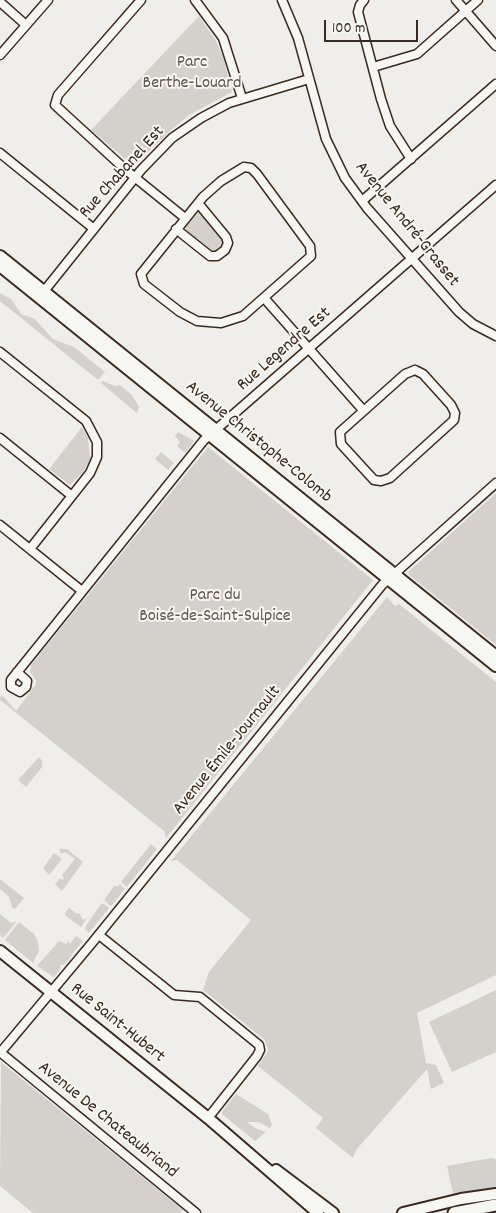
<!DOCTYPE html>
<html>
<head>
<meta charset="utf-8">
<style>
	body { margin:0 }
	#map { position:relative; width:496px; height:1213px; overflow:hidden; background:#efeeea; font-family:Dekko,sans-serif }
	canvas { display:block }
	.scale { position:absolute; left:324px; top:20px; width:94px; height:22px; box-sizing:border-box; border:2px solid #3b2a1e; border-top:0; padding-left:6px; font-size:15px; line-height:18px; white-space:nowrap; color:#3b2a1e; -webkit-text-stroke:4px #f6f6f2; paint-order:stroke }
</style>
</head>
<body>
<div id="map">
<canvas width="496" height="1213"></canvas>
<div class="scale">100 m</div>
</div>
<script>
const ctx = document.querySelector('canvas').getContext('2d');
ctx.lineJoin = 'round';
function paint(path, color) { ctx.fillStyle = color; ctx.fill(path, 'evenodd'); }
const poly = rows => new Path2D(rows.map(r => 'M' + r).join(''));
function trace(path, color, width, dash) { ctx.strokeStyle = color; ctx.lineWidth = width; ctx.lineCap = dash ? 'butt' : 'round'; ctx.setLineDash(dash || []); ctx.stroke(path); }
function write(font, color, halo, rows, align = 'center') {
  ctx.font = font + ' Dekko,sans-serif'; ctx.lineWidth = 4; ctx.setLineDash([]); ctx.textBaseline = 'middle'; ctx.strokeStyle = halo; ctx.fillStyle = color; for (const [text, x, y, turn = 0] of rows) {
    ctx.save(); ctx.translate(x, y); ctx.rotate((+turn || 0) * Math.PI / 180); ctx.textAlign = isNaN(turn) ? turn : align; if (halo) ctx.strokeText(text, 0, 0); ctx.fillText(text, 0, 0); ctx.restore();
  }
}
const green = poly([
	[199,16,216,41,223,57,232,92,189,115,171,130,136,164,131,164,91,130],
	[198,213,203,214,221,236,222,243,216,251,208,250,186,233,186,227],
	[0,293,11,299,21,314,35,319,53,339,74,347,105,372,98,380,0,301],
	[103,381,115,386,120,385,132,395,139,407,137,413,101,383],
	[82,427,88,438,90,458,84,471,70,485,49,469],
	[178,432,194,441,185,453,177,446,180,442,175,436],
	[208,447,373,580,166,838,164,831,0,700,0,697,2,695,16,711,36,684,36,680,30,672,31,665],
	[161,452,174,463,168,470,155,459],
	[496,493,496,645,409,575,408,572],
	[387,597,393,604,395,606,399,604,496,682,496,975,417,1013,426,1063,436,1065,444,1083,431,1089,427,1069,356,1150,353,1158,316,1128,323,1118,258,1066,268,1051,265,1040,203,990,209,972,251,920,177,860,171,861],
	[39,757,42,761,42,767,26,787,18,780],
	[151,844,157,849,127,887,121,882],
	[59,849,67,849,83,862,62,891,55,884,60,878,62,880,64,878,62,875,75,859,65,852,61,854],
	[54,853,62,859,49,875,43,868],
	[0,879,24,898,15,909,13,908,13,910,9,897,0,889],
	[120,884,125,889,111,906,104,900,115,885,117,887],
	[102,903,109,908,89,933,85,929,87,924],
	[69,908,77,914,79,913,83,920,87,918,81,927,66,916,65,913],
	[0,914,11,923,17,921,3,938,0,935],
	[19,922,34,934,38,942,39,951,33,963,5,940],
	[76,936,83,941,72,954,68,953,72,955,64,965,60,965,61,968,54,977,37,966,59,941,66,944,68,941,70,944],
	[496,990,496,1052,452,1072,429,1022],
	[1,1062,183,1210,180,1213,33,1213,0,1186],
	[236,1094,268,1114,272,1125,270,1128,258,1122,247,1122,255,1128,266,1132,255,1141,222,1114,222,1112],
	[491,1158,496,1159,496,1188,453,1194,447,1166]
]);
const minor = poly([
	[141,0,58,95,55,105,127,171,185,218],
	[195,0,223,38,242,98],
	[282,0,298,38,326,139,345,178,367,208,459,312,473,324,496,336],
	[364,0,360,5,358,12,381,99,390,126,411,159],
	[456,0,496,46],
	[0,2,26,25],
	[0,55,48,0],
	[373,67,417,54,478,0],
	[0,153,94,229],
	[244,167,251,168,257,174,310,246,311,256,243,316,221,323,197,321,180,312,144,284,141,274,203,197,221,181,244,167],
	[362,201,496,84],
	[176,229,210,256,217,256,225,250,228,243,226,237,198,203],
	[41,295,141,170,172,138,201,118,229,103,309,79],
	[265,299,363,410],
	[0,352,86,421,97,442,97,457,90,473,30,549],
	[415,370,423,374,451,405,455,413,454,420,390,478,381,481,374,480,341,444,340,432,405,374,415,370],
	[0,438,72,496],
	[0,525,82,591],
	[17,672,27,681,26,687,20,692,11,687,11,680,204,440,496,185],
	[99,935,174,995,200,997,259,1045,260,1050,257,1056,208,1118],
	[0,1052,196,1213],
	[0,1053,92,943,382,585,496,483]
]);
const major = poly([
	[0,256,496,656],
	[0,266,496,666],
	[0,951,208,1118,318,1213],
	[276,1170,333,1213],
	[403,1213,461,1199,496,1194]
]);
const highway = poly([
	[454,1213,496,1205]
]);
const parkNames = [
	["Parc",192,64],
	["Berthe-Louard",192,85],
	["Parc du",215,597],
	["Boisé-de-Saint-Sulpice",215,618]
];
const streetNames = [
	["Rue Chabanel Est",123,173,-48],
	["Avenue André-Grasset",406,225,51],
	["Rue Legendre Est",285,350,-41],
	["Avenue Christophe-Colomb",258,443,39],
	["Avenue Émile-Journault",228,751,-51],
	["Rue Saint-Hubert",117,1024,39],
	["Avenue De Chateaubriand",107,1121,39]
];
paint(green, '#d4d1cc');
trace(minor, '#3b2a1e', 11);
trace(major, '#3b2a1e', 14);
trace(highway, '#3b2a1e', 15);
trace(minor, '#f6f6f2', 8);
trace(major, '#f6f6f2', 10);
trace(highway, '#f6f6f2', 11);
write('18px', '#61544a', '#f6f6f2', parkNames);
write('18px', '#3b2a1e', '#f6f6f2', streetNames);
</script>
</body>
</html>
